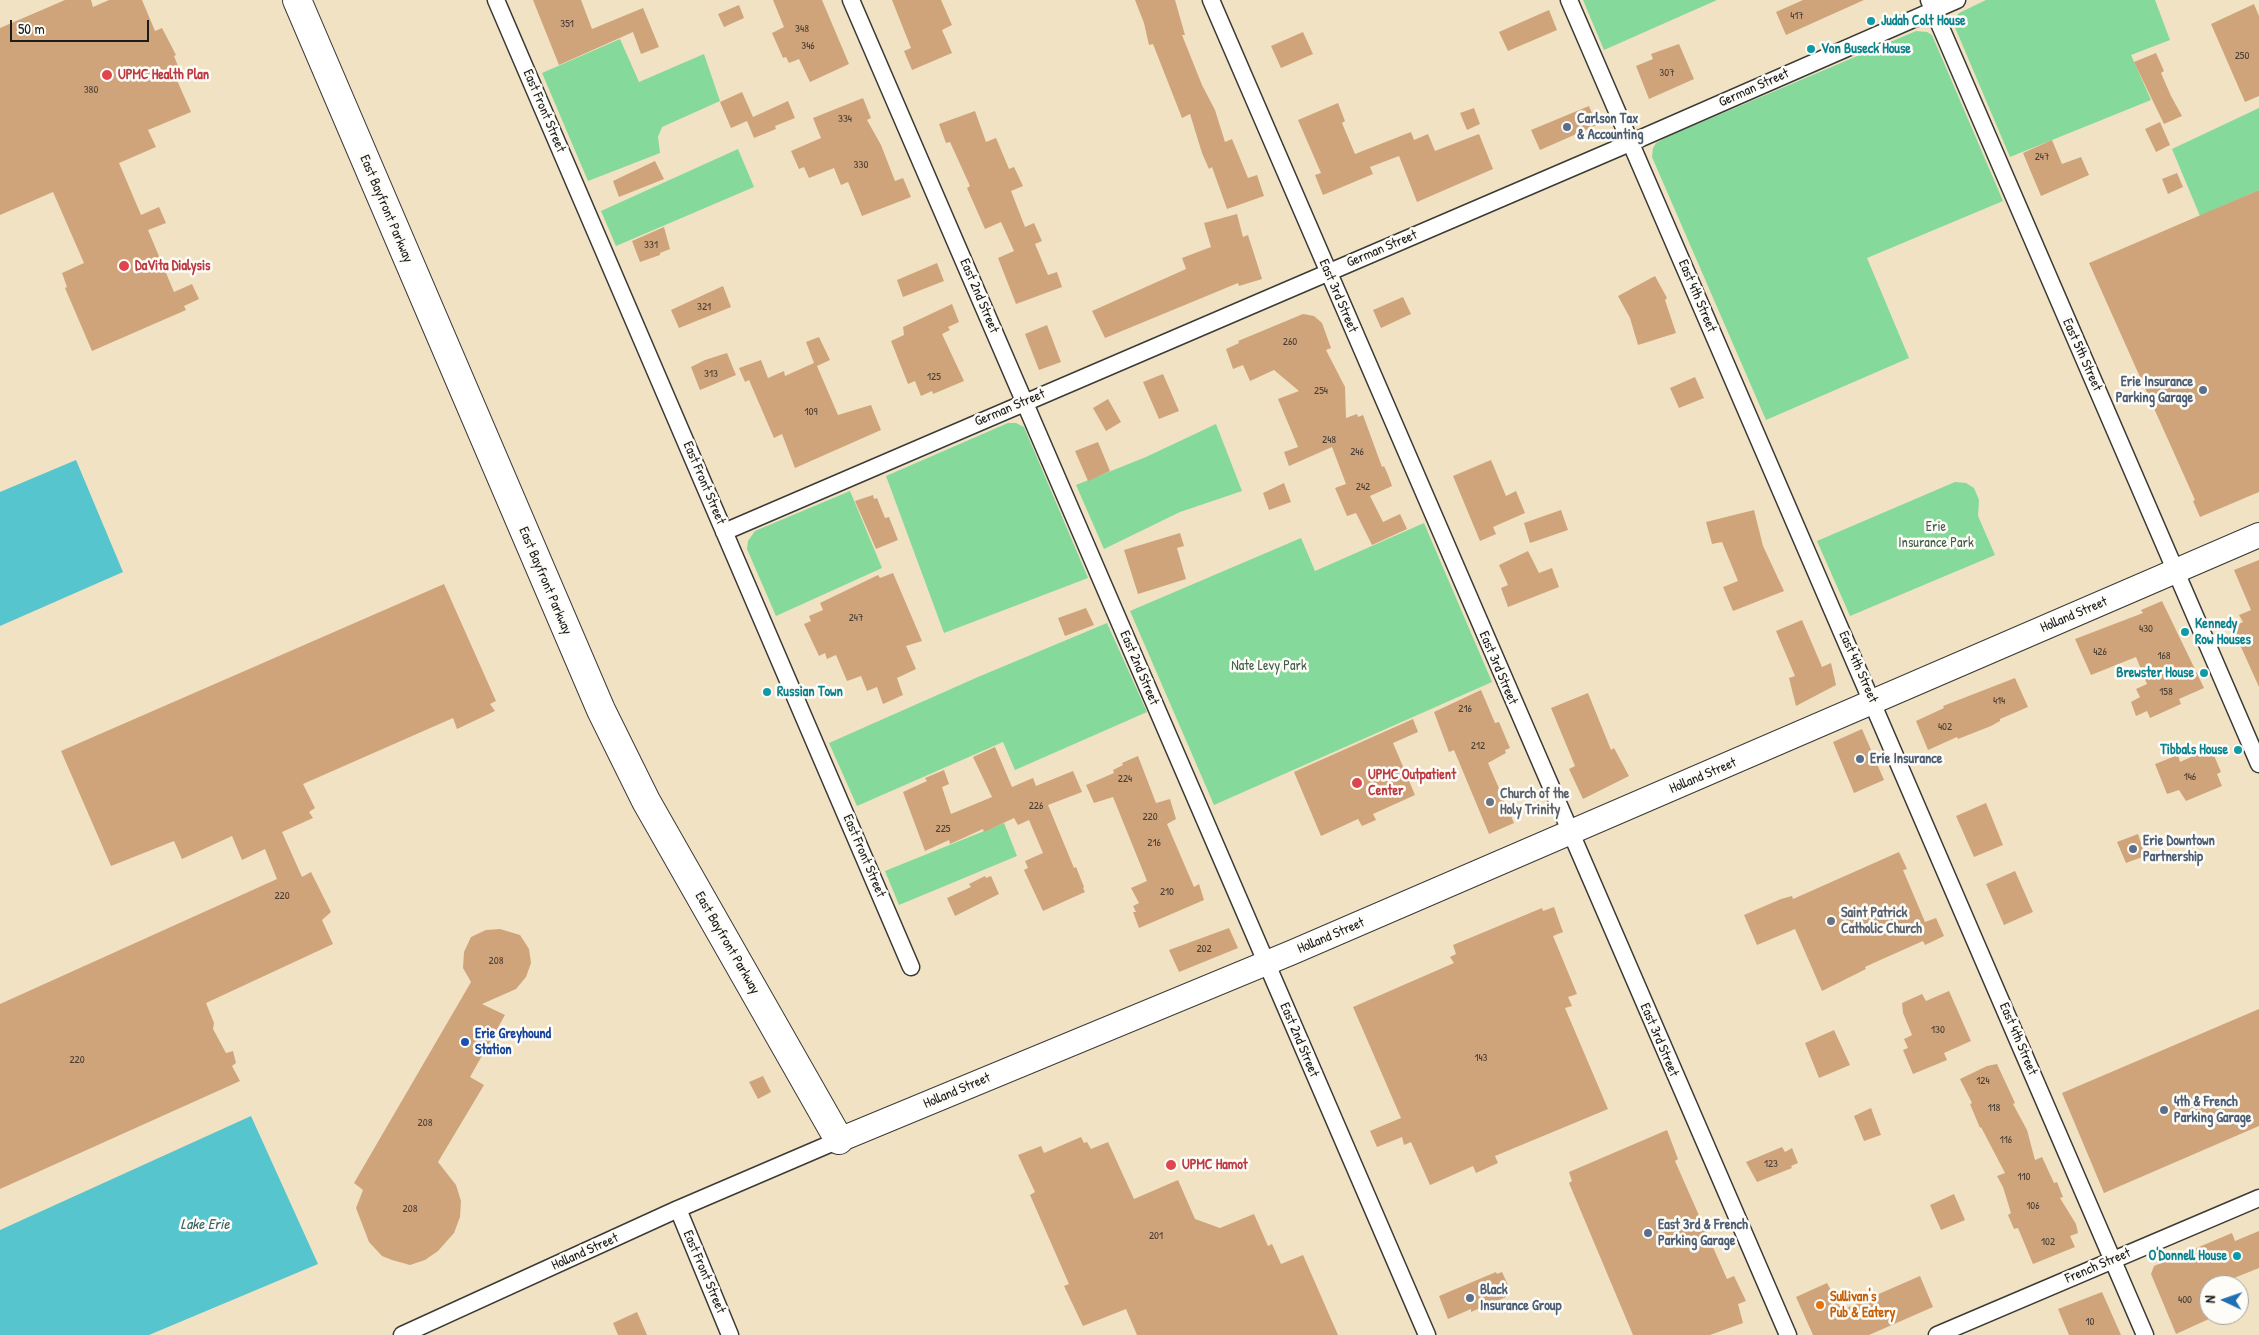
<!DOCTYPE html>
<html>
<head>
<meta charset="utf-8">
<style>
	body { margin:0 }
	#map { position:relative; width:2259px; height:1335px; overflow:hidden; background:#f1e2c4; font-family:"Patrick Hand",sans-serif }
	canvas { display:block }
	.north { position:absolute; left:2199px; top:1275px; width:50px; height:50px; box-sizing:border-box; background:#fdfcf7; border:1px solid #a3a29f; border-radius:50%; rotate:273deg; font-size:14px; font-weight:700; line-height:20px; text-align:center; color:#1c1c1c }
	.north::after { content:''; display:block; margin:auto; width:18px; height:22px; background:#1f6fb2; clip-path:polygon(50% 0,100% 100%,50% 72%,0 100%) }
	.scale { position:absolute; left:10px; top:20px; width:139px; height:22px; box-sizing:border-box; border:2px solid #1c1c1c; border-top:0; padding-left:6px; font-size:15px; line-height:18px; white-space:nowrap; color:#1c1c1c; -webkit-text-stroke:4px #fdfcf7; paint-order:stroke }
</style>
</head>
<body>
<div id="map">
<canvas width="2259" height="1335"></canvas>
<div class="north">N</div>
<div class="scale">50 m</div>
</div>
<script>
const ctx = document.querySelector('canvas').getContext('2d');
ctx.lineJoin = 'round';
function paint(path, color) { ctx.fillStyle = color; ctx.fill(path, 'evenodd'); }
const poly = rows => new Path2D(rows.map(r => 'M' + r).join(''));
function trace(path, color, width, dash) { ctx.strokeStyle = color; ctx.lineWidth = width; ctx.lineCap = dash ? 'butt' : 'round'; ctx.setLineDash(dash || []); ctx.stroke(path); }
function write(font, color, halo, rows, align = 'center') {
  ctx.font = font + ' "Patrick Hand",sans-serif'; ctx.lineWidth = 5; ctx.setLineDash([]); ctx.textBaseline = 'middle'; ctx.strokeStyle = halo; ctx.fillStyle = color; for (const [text, x, y, turn = 0] of rows) {
    ctx.save(); ctx.translate(x, y); ctx.rotate((+turn || 0) * Math.PI / 180); ctx.textAlign = isNaN(turn) ? turn : align; if (halo) ctx.strokeText(text, 0, 0); ctx.fillText(text, 0, 0); ctx.restore();
  }
}
const green = poly([
	[1583,0,1717,0,1604,50],
	[1986,0,2155,0,2170,40,2131,55,2151,100,2010,157,1954,25,1956,16,1959,13],
	[1916,31,1927,32,1932,35,2003,201,1867,258,1909,358,1766,420,1652,157,1653,148,1656,143,1669,136],
	[620,39,639,82,704,54,720,101,662,127,658,137,660,153,588,181,542,73],
	[2259,108,2259,190,2200,216,2172,149],
	[738,149,754,187,616,246,601,211],
	[1008,423,1016,423,1024,427,1088,578,944,633,886,476],
	[1216,424,1242,491,1180,512,1104,549,1076,485,1146,457],
	[1955,482,1966,483,1974,488,1979,500,1978,516,1995,555,1850,616,1817,541],
	[850,491,882,568,776,616,747,549,748,541,755,531],
	[1424,523,1492,682,1214,805,1130,611,1301,538,1315,571],
	[1107,623,1147,712,1015,770,1003,742,857,806,829,743,978,677],
	[1004,823,1017,856,899,905,885,871]
]);
const water = poly([
	[76,460,123,572,0,626,0,492],
	[251,1116,318,1264,149,1335,0,1335,0,1230]
]);
const building = poly([
	[65,0,91,0,93,7,109,0,142,0,155,31,162,28,176,55,174,56,178,66,172,69,191,112,148,130,156,147,119,163,141,215,159,207,166,223,148,230,174,292,192,284,199,299,184,306,186,310,92,351,65,288,67,287,62,273,84,263,53,192,0,215,0,28],
	[533,0,581,0,592,29,643,8,659,47,641,54,633,32,559,65],
	[773,0,822,0,849,64,810,82,799,59,789,63,786,57,783,58,772,33,784,27],
	[892,0,941,0,952,25,942,30,952,53,912,70,904,51,911,48],
	[1135,0,1175,0,1185,35,1182,35,1202,85,1215,110,1225,142,1232,139,1248,178,1257,175,1264,196,1227,209,1212,167,1209,169,1202,153,1190,114,1182,118,1153,44,1149,45,1144,23],
	[1803,0,1864,0,1786,35,1776,12],
	[2254,4,2259,16,2259,96,2245,102,2211,24],
	[739,5,744,18,724,27,718,14],
	[1549,10,1557,30,1508,51,1499,32],
	[1303,32,1313,54,1281,68,1271,46],
	[1679,44,1694,79,1649,99,1636,66,1653,59,1651,54],
	[2156,53,2164,71,2161,73,2171,96,2182,116,2164,124,2134,62],
	[742,92,753,117,788,101,795,118,775,126,776,129,754,138,747,121,731,128,720,102],
	[863,98,871,118,867,120,881,145,895,181,903,178,911,197,862,216,848,182,841,185,834,168,809,178,804,167,799,169,791,151,821,138,813,118],
	[1338,103,1345,121,1342,123,1355,154,1411,132,1414,140,1428,134,1435,151,1479,134,1493,169,1417,202,1399,156,1370,167,1373,174,1323,195,1315,175,1321,173,1298,120],
	[1589,106,1597,125,1540,150,1531,130],
	[1474,108,1480,124,1467,130,1460,113],
	[975,111,986,142,996,138,1009,169,1014,167,1023,186,1011,191,1025,227,1034,223,1042,241,1035,244,1048,275,1057,272,1062,287,1016,304,998,258,1014,251,1001,222,985,229,967,188,970,186,950,142,946,143,939,124],
	[2160,122,2170,145,2156,152,2145,129],
	[2052,140,2062,164,2081,157,2089,175,2041,196,2023,153],
	[655,161,664,179,619,197,613,181],
	[2177,173,2183,187,2168,194,2162,179],
	[2259,190,2259,492,2200,517,2193,501,2195,500,2089,263],
	[1237,214,1243,237,1248,235,1262,279,1239,286,1238,283,1105,338,1092,311,1186,269,1182,258,1211,247,1204,223],
	[664,227,670,249,660,253,660,255,640,262,632,241],
	[937,263,944,281,903,297,897,280],
	[1655,276,1667,298,1665,300,1676,333,1638,345,1630,318,1618,296],
	[723,286,731,307,679,328,671,310],
	[1403,297,1411,314,1381,328,1373,310],
	[952,304,959,322,948,327,950,330,942,334,964,381,933,394,932,391,921,396,915,381,908,384,891,341,904,335,903,327],
	[1303,314,1314,316,1322,323,1331,348,1326,350,1345,387,1346,418,1357,414,1358,417,1363,415,1382,467,1384,466,1388,475,1392,486,1370,496,1383,522,1400,514,1407,529,1372,545,1356,513,1347,516,1335,488,1346,484,1332,447,1289,466,1284,452,1298,447,1278,399,1299,391,1274,370,1250,381,1243,365,1233,369,1226,349,1239,343,1238,341],
	[1047,325,1061,362,1039,370,1025,334],
	[819,337,830,360,817,366,838,415,871,405,881,430,795,468,782,434,774,438,749,380,745,382,739,368,761,360,768,378,784,371,785,376,814,363,806,342],
	[727,353,736,375,700,390,691,367,705,360],
	[1163,374,1179,411,1159,419,1143,382],
	[1695,377,1704,398,1679,408,1670,388],
	[1108,399,1121,422,1106,431,1093,408],
	[1098,442,1110,471,1088,481,1075,451],
	[1491,460,1506,496,1516,491,1525,513,1493,527,1496,534,1480,541,1453,476],
	[1284,483,1291,502,1269,510,1263,493],
	[873,495,874,499,877,498,885,518,889,517,898,540,876,549,855,501],
	[1561,510,1568,530,1530,543,1524,523],
	[1754,510,1763,546,1784,591,1733,611,1723,587,1738,581,1722,542,1712,544,1706,522],
	[1180,533,1184,546,1177,548,1186,579,1138,594,1124,550],
	[1528,551,1539,573,1552,568,1559,587,1508,607,1501,588,1508,585,1499,565],
	[2259,560,2259,687,2232,627,2243,622,2239,615,2251,610,2234,570],
	[893,573,922,641,906,646,916,669,897,678,903,695,883,704,877,687,867,691,861,676,847,681,836,655,827,659,825,653,819,656,804,624,811,621,809,616,823,610,820,603,878,575,880,578],
	[444,584,496,701,490,704,495,711,457,729,453,718,303,784,315,808,309,812,313,818,282,832,302,877,311,872,331,912,322,920,333,944,206,1003,214,1023,213,1029,226,1053,233,1051,236,1063,232,1066,240,1081,0,1189,0,1004,277,879,265,849,242,860,232,836,182,859,174,841,111,866,61,751],
	[2162,601,2204,688,2179,699,2181,704,2150,718,2147,711,2136,716,2131,702,2140,697,2136,689,2147,684,2136,657,2091,675,2075,639,2143,613,2141,610],
	[1086,608,1094,625,1065,636,1058,618],
	[1802,620,1822,667,1831,663,1836,685,1796,706,1789,678,1795,676,1776,631],
	[2015,678,2028,707,2000,719,2000,721,1991,726,1958,739,1957,737,1928,750,1916,721,1944,708,1943,706],
	[1481,690,1495,723,1499,722,1510,748,1505,750,1506,753,1488,763,1514,823,1489,834,1454,750,1449,752,1434,712],
	[1588,693,1611,750,1614,748,1629,776,1583,799,1569,769,1575,766,1551,708],
	[1413,719,1418,732,1393,743,1415,795,1373,814,1376,820,1362,826,1358,819,1321,836,1294,772],
	[1862,729,1884,780,1854,793,1833,742],
	[995,747,1012,787,1033,778,1036,786,1073,771,1082,792,1048,805,1074,868,1076,867,1084,887,1083,888,1085,892,1043,911,1024,870,1028,868,1025,861,1043,853,1029,820,1018,825,1014,818,984,832,983,829,950,844,949,840,925,851,903,792,927,781,925,778,944,770,949,784,942,787,951,814,992,797,973,757],
	[2211,748,2221,772,2217,774,2222,786,2186,801,2179,790,2167,794,2155,764,2178,755,2180,762],
	[1138,756,1156,803,1170,799,1176,819,1167,824,1194,887,1199,884,1204,900,1139,928,1133,912,1136,912,1133,906,1139,903,1131,888,1147,881,1113,797,1094,803,1086,785,1114,773,1113,770,1123,765,1122,763],
	[1986,803,2003,845,1974,857,1956,816],
	[2138,834,2145,856,2126,863,2117,842],
	[1899,852,1907,869,1903,870,1925,922,1936,918,1944,936,1925,945,1923,941,1878,961,1865,967,1866,969,1822,991,1795,929,1757,945,1744,915,1781,899,1792,896,1793,899],
	[2015,871,2033,912,2004,925,1986,884],
	[985,876,986,878,991,876,999,894,955,916,947,898,971,887,969,884],
	[1554,907,1563,932,1553,936,1577,994,1568,997,1572,1006,1565,1008,1608,1109,1495,1156,1498,1163,1476,1173,1473,1166,1430,1185,1411,1142,1404,1145,1402,1137,1377,1147,1370,1131,1401,1118,1353,1007,1454,963,1450,957,1456,954,1453,945,1542,908,1543,911],
	[1229,928,1238,948,1179,972,1169,950],
	[500,929,520,935,529,949,531,963,526,977,516,989,482,1004,505,1015,470,1077,484,1085,438,1162,456,1185,461,1201,460,1217,454,1233,438,1251,425,1260,410,1265,392,1260,382,1256,369,1242,356,1208,363,1190,354,1183,471,982,463,968,464,952,471,937,486,930],
	[1949,991,1971,1041,1944,1053,1947,1060,1913,1074,1903,1050,1908,1048,1904,1039,1912,1035,1903,1013,1902,1003,1922,994,1926,1001],
	[2259,1009,2259,1126,2104,1193,2062,1093],
	[1834,1030,1850,1065,1819,1078,1805,1043],
	[1997,1064,2015,1103,2013,1104,2027,1130,2035,1160,2042,1157,2054,1183,2057,1182,2063,1197,2060,1198,2076,1224,2078,1233,2070,1236,2075,1247,2033,1264,2018,1228,2014,1229,2008,1215,2011,1213,2003,1187,1997,1176,2005,1173,1981,1127,1980,1128,1970,1104,1972,1103,1960,1079,1987,1066],
	[763,1076,771,1092,758,1099,749,1082],
	[1871,1108,1881,1135,1864,1141,1854,1116],
	[1667,1130,1678,1159,1675,1161,1727,1279,1734,1276,1746,1301,1738,1304,1743,1323,1710,1335,1633,1335,1569,1183,1572,1181,1569,1172],
	[1081,1137,1084,1143,1087,1142,1091,1149,1108,1142,1134,1199,1178,1180,1195,1219,1220,1228,1254,1214,1268,1246,1272,1244,1281,1264,1303,1255,1338,1335,1137,1335,1126,1309,1083,1326,1064,1286,1069,1284,1030,1195,1035,1192,1018,1155,1041,1146,1044,1153],
	[1782,1147,1785,1152,1792,1148,1798,1163,1791,1166,1792,1168,1757,1182,1746,1162],
	[1954,1194,1965,1220,1941,1230,1930,1205],
	[2259,1231,2259,1268,2229,1280,2231,1285,2209,1285,2209,1319,2176,1334,2151,1274,2154,1266,2232,1233,2235,1241],
	[1496,1272,1497,1274,1502,1272,1508,1285,1503,1288,1506,1297,1471,1312,1471,1309,1448,1319,1439,1296],
	[1920,1276,1933,1307,1869,1335,1813,1335,1796,1297,1827,1283,1842,1310],
	[2102,1292,2121,1335,2069,1335,2058,1309],
	[637,1312,647,1335,618,1335,613,1323]
]);
const street = poly([
	[496,0,911,967],
	[851,0,1427,1335],
	[1211,0,1788,1335],
	[1569,0,2145,1335],
	[1929,0,2259,764],
	[724,532,1630,143,1957,0],
	[678,1209,730,1335],
	[402,1335,678,1209,839,1140],
	[1937,1335,2259,1198]
]);
const secondary = poly([
	[839,1140,1293,952,2259,535]
]);
const highway = poly([
	[297,0,601,710,646,801,839,1140]
]);
const markers = [
	[1871,21,5,"#0f9aa8"],
	[1811,49,5,"#0f9aa8"],
	[107,75,6,"#e0444e"],
	[1567,127,5,"#5c6f8a"],
	[124,266,6,"#e0444e"],
	[2203,390,5,"#5c6f8a"],
	[2185,632,5,"#0f9aa8"],
	[2204,673,5,"#0f9aa8"],
	[767,692,5,"#0f9aa8"],
	[2238,750,5,"#0f9aa8"],
	[1860,759,5,"#5c6f8a"],
	[1357,783,6,"#e0444e"],
	[1490,802,5,"#6b7280"],
	[2133,849,5,"#5c6f8a"],
	[1831,921,5,"#6b7280"],
	[465,1042,5,"#1a4fb4"],
	[2164,1110,5,"#5c6f8a"],
	[1171,1165,6,"#e0444e"],
	[1648,1233,5,"#5c6f8a"],
	[2237,1256,5,"#0f9aa8"],
	[1470,1298,5,"#5c6f8a"],
	[1820,1305,5,"#e8710a"]
];
const numberNames = [
	["417",1797,16],
	["351",567,24],
	["348",802,29],
	["346",808,46],
	["250",2242,56],
	["307",1667,73],
	["380",91,90],
	["334",845,119],
	["247",2042,157],
	["330",861,165],
	["331",651,245],
	["321",704,307],
	["260",1290,342],
	["313",711,374],
	["125",934,377],
	["254",1321,391],
	["109",811,412],
	["248",1329,440],
	["246",1357,452],
	["242",1363,487],
	["247",856,618],
	["430",2146,629],
	["426",2100,652],
	["168",2164,656],
	["158",2166,692],
	["414",1999,701],
	["216",1465,709],
	["402",1945,727],
	["212",1478,746],
	["146",2190,777],
	["224",1125,779],
	["226",1036,806],
	["220",1150,817],
	["225",943,829],
	["216",1154,843],
	["210",1167,892],
	["220",282,896],
	["202",1204,949],
	["208",496,961],
	["130",1938,1030],
	["143",1481,1058],
	["220",77,1060],
	["124",1983,1081],
	["118",1994,1108],
	["208",425,1123],
	["116",2006,1140],
	["123",1771,1164],
	["110",2024,1177],
	["106",2033,1206],
	["208",410,1209],
	["201",1156,1236],
	["102",2048,1242],
	["400",2185,1300],
	["10",2090,1322]
];
const cultureNames = [
	["Judah Colt House",1881,21],
	["Von Buseck House",1821,49],
	["Kennedy",2195,624],
	["Row Houses",2195,640],
	["Brewster House",2194,673,"right"],
	["Russian Town",777,692],
	["Tibbals House",2228,750,"right"],
	["O'Donnell House",2227,1256,"right"]
];
const healthNames = [
	["UPMC Health Plan",118,75],
	["DaVita Dialysis",135,266],
	["UPMC Outpatient",1368,775],
	["Center",1368,791],
	["UPMC Hamot",1182,1165]
];
const streetNames = [
	["German Street",1754,88,-24],
	["East Front Street",544,111,67],
	["East Bayfront Parkway",386,209,67],
	["German Street",1382,249,-23],
	["East 2nd Street",979,296,67],
	["East 3rd Street",1338,296,67],
	["East 4th Street",1697,296,67],
	["East 5th Street",2082,355,66],
	["German Street",1010,408,-23],
	["East Front Street",704,483,67],
	["East Bayfront Parkway",545,581,67],
	["Holland Street",2074,615,-23],
	["East 4th Street",1858,667,66],
	["East 2nd Street",1139,668,67],
	["East 3rd Street",1498,668,67],
	["Holland Street",1703,776,-23],
	["East Front Street",864,856,67],
	["Holland Street",1331,936,-23],
	["East Bayfront Parkway",727,943,60],
	["East 4th Street",2018,1039,67],
	["East 2nd Street",1299,1040,67],
	["East 3rd Street",1659,1040,67],
	["Holland Street",957,1091,-23],
	["Holland Street",585,1252,-24],
	["French Street",2098,1266,-23],
	["East Front Street",704,1272,67]
];
const serviceNames = [
	["Carlson Tax",1577,119],
	["& Accounting",1577,135],
	["Erie Insurance",2193,382,"right"],
	["Parking Garage",2193,398,"right"],
	["Erie Insurance",1870,759],
	["Erie Downtown",2143,841],
	["Partnership",2143,857],
	["4th & French",2174,1102],
	["Parking Garage",2174,1118],
	["East 3rd & French",1658,1225],
	["Parking Garage",1658,1241],
	["Black",1480,1290],
	["Insurance Group",1480,1306]
];
const parkNames = [
	["Erie",1936,527],
	["Insurance Park",1936,543],
	["Nate Levy Park",1269,666]
];
const worshipNames = [
	["Church of the",1500,794],
	["Holy Trinity",1500,810],
	["Saint Patrick",1841,913],
	["Catholic Church",1841,929]
];
const transitNames = [
	["Erie Greyhound",475,1034],
	["Station",475,1050]
];
const foodNames = [
	["Sullivan's",1830,1297],
	["Pub & Eatery",1830,1313]
];
const waterNames = [
	["Lake Erie",205,1225]
];
paint(green, '#85d99b');
paint(water, '#57c5cd');
paint(building, '#cfa47b');
trace(street, '#3c3a35', 19);
trace(secondary, '#3c3a35', 26);
trace(highway, '#3c3a35', 30);
trace(street, '#fff', 16);
trace(secondary, '#fff', 24);
trace(highway, '#fff', 28);
for (const [x, y, r, color] of markers) { const dot = new Path2D(); dot.arc(x, y, r, 0, 2 * Math.PI); ctx.fillStyle = color; ctx.fill(dot); trace(dot, '#fdfcf7', 2); }
write('11px', '#493e34', null, numberNames);
write('bold 14px', '#0d838f', '#fdfcf7', cultureNames, 'left');
write('bold 14px', '#be3a42', '#fdfcf7', healthNames, 'left');
write('14px', '#1c1c1c', '#fdfcf7', streetNames);
write('bold 14px', '#4e5e75', '#fdfcf7', serviceNames, 'left');
write('14px', '#415e48', '#fdfcf7', parkNames);
write('bold 14px', '#5b616d', '#fdfcf7', worshipNames, 'left');
write('bold 14px', '#164399', '#fdfcf7', transitNames, 'left');
write('bold 14px', '#c56008', '#fdfcf7', foodNames, 'left');
write('italic 15px', '#346063', '#fdfcf7', waterNames);
</script>
</body>
</html>
